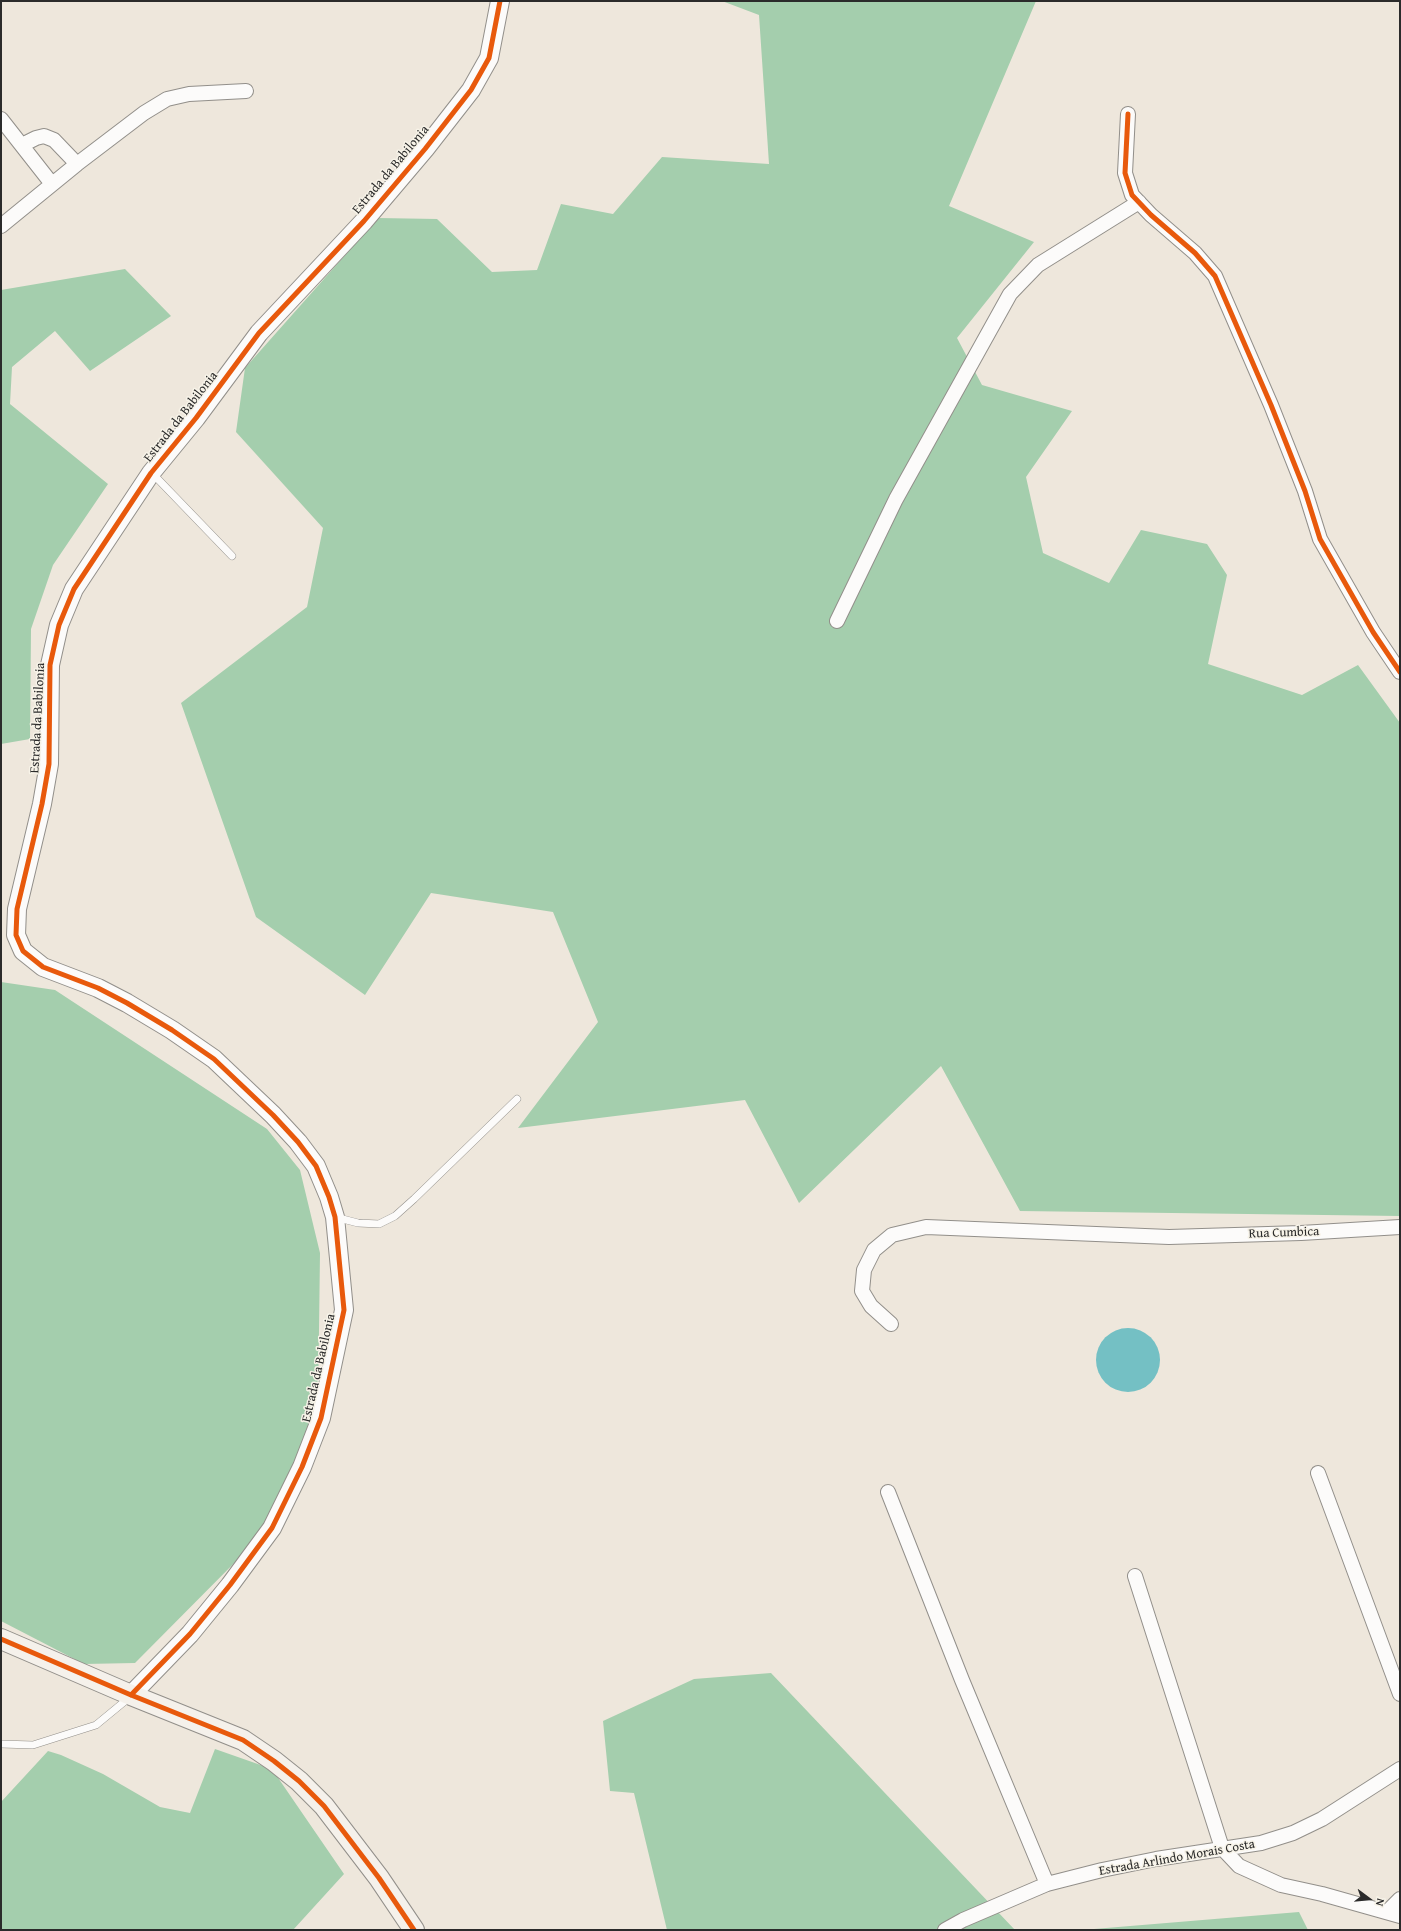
<!DOCTYPE html>
<html>
<head>
<meta charset="utf-8">
<style>
	body { margin:0 }
	#map { position:relative; width:1401px; height:1931px; overflow:hidden; background:#eee7dc; font-family:"Gentium Book Plus",serif }
	canvas { display:block }
	.frame { position:absolute; inset:0; border:2px solid #2b2b2b; pointer-events:none }
	.north { position:absolute; left:1349px; top:1879px; width:40px; height:40px; -webkit-text-stroke:3px #f7f3e8; paint-order:stroke; rotate:106deg; font-size:11px; font-weight:700; line-height:16px; text-align:center; color:#2b2b2b }
	.north::after { content:''; display:block; margin:auto; width:14px; height:18px; background:#2b2b2b; clip-path:polygon(50% 0,100% 100%,50% 72%,0 100%) }
</style>
</head>
<body>
<div id="map">
<canvas width="1401" height="1931"></canvas>
<div class="frame"></div>
<div class="north">N</div>
</div>
<script>
const ctx = document.querySelector('canvas').getContext('2d');
ctx.lineJoin = 'round';
function paint(path, color) { ctx.fillStyle = color; ctx.fill(path, 'evenodd'); }
const poly = rows => new Path2D(rows.map(r => 'M' + r).join(''));
function trace(path, color, width, dash) { ctx.strokeStyle = color; ctx.lineWidth = width; ctx.lineCap = dash ? 'butt' : 'round'; ctx.setLineDash(dash || []); ctx.stroke(path); }
function write(font, color, halo, rows, align = 'center') {
  ctx.font = font + ' "Gentium Book Plus",serif'; ctx.lineWidth = 3; ctx.setLineDash([]); ctx.textBaseline = 'middle'; ctx.strokeStyle = halo; ctx.fillStyle = color; for (const [text, x, y, turn = 0] of rows) {
    ctx.save(); ctx.translate(x, y); ctx.rotate((+turn || 0) * Math.PI / 180); ctx.textAlign = isNaN(turn) ? turn : align; if (halo) ctx.strokeText(text, 0, 0); ctx.fillText(text, 0, 0); ctx.restore();
  }
}
const forest = poly([
	[722,1,1036,1,949,206,1034,242,957,338,982,385,1072,411,1026,477,1043,553,1109,583,1141,530,1207,544,1227,575,1208,664,1302,695,1358,665,1400,723,1400,1216,1020,1211,941,1066,799,1203,745,1100,518,1128,598,1022,553,912,431,893,365,995,256,917,181,703,307,607,323,528,236,432,245,368,378,218,437,219,492,272,537,270,561,204,613,214,662,157,769,164,759,15],
	[125,269,171,316,90,371,55,331,12,367,10,404,108,484,53,565,31,629,30,739,1,744,1,290],
	[1,982,55,990,267,1129,300,1170,320,1253,318,1408,263,1534,135,1663,84,1664,1,1621],
	[771,1673,1015,1930,667,1930,634,1793,610,1791,603,1721,694,1679],
	[215,1749,272,1769,344,1874,293,1930,1,1930,1,1802,48,1751,61,1755,103,1774,160,1807,190,1813],
	[1299,1912,1308,1930,1082,1930]
]);
const water = poly([
	'1096 1360a32 32 0 1 1 64 0a32 32 0 1 1-64 0Z'
]);
const service = poly([
	[152,473,232,556],
	[335,1217,358,1223,379,1224,395,1216,414,1199,517,1099],
	[1,1744,33,1745,96,1725,130,1697]
]);
const minor = poly([
	[1128,114,1125,173,1132,195,1151,215,1195,253,1215,276,1271,405,1305,491,1320,539,1373,632,1400,672],
	[1,119,52,184],
	[22,145,36,138,44,136,54,140,77,164],
	[1,226,77,164,144,113,167,99,189,94,246,91],
	[837,621,896,499,1010,294,1038,265,1139,202],
	[891,1324,871,1306,862,1291,864,1270,874,1250,892,1235,926,1227,1169,1237,1301,1233,1400,1227],
	[1318,1473,1400,1694],
	[888,1492,962,1680,1047,1884],
	[1135,1576,1222,1848,1239,1866,1281,1885,1322,1894,1400,1916],
	[1387,1912,1400,1899],
	[945,1930,963,1920,1047,1884,1102,1870,1156,1859,1261,1843,1293,1833,1322,1819,1400,1769]
]);
const tertiary = poly([
	[131,1695,190,1634,230,1585,272,1528,302,1467,321,1418,344,1310,335,1217,329,1197,316,1166,298,1142,273,1115,214,1059,172,1030,127,1003,98,988,43,967,23,951,16,935,17,909,42,804,49,764,50,665,59,625,74,589,151,473,196,418,259,333,364,221,425,149,471,90,489,58,500,1]
]);
const secondary = poly([
	[1,1639,131,1695,243,1740,274,1761,299,1781,324,1806,379,1878,414,1930]
]);
const cycleway = poly([
	[1128,114,1125,173,1132,195,1151,215,1195,253,1215,276,1271,405,1305,491,1320,539,1373,632,1400,672],
	[1,1639,131,1695,243,1740,274,1761,299,1781,324,1806,379,1878,414,1930],
	[131,1695,190,1634,230,1585,272,1528,302,1467,321,1418,344,1310,335,1217,329,1197,316,1166,298,1142,273,1115,214,1059,172,1030,127,1003,98,988,43,967,23,951,16,935,17,909,42,804,49,764,50,665,59,625,74,589,151,473,196,418,259,333,364,221,425,149,471,90,489,58,500,1]
]);
const streetNames = [
	["Estrada da Babilonia",391,170,-50],
	["Estrada da Babilonia",181,417,-52],
	["Estrada da Babilonia",38,718,-87],
	["Rua Cumbica",1284,1233,-2],
	["Estrada da Babilonia",319,1368,-77],
	["Estrada Arlindo Morais Costa",1177,1858,-10]
];
paint(forest, '#a4cead');
paint(water, '#74c0c4');
trace(service, '#928f8a', 8);
trace(minor, '#928f8a', 16);
trace(tertiary, '#928f8a', 20);
trace(secondary, '#928f8a', 22);
trace(service, '#fcfbfa', 7);
trace(minor, '#fcfbfa', 14);
trace(tertiary, '#fcfbfa', 18);
trace(secondary, '#f5f1eb', 20);
trace(cycleway, '#e8590c', 5);
write('13px', '#2b2b2b', '#f7f3e8', streetNames);
</script>
</body>
</html>
